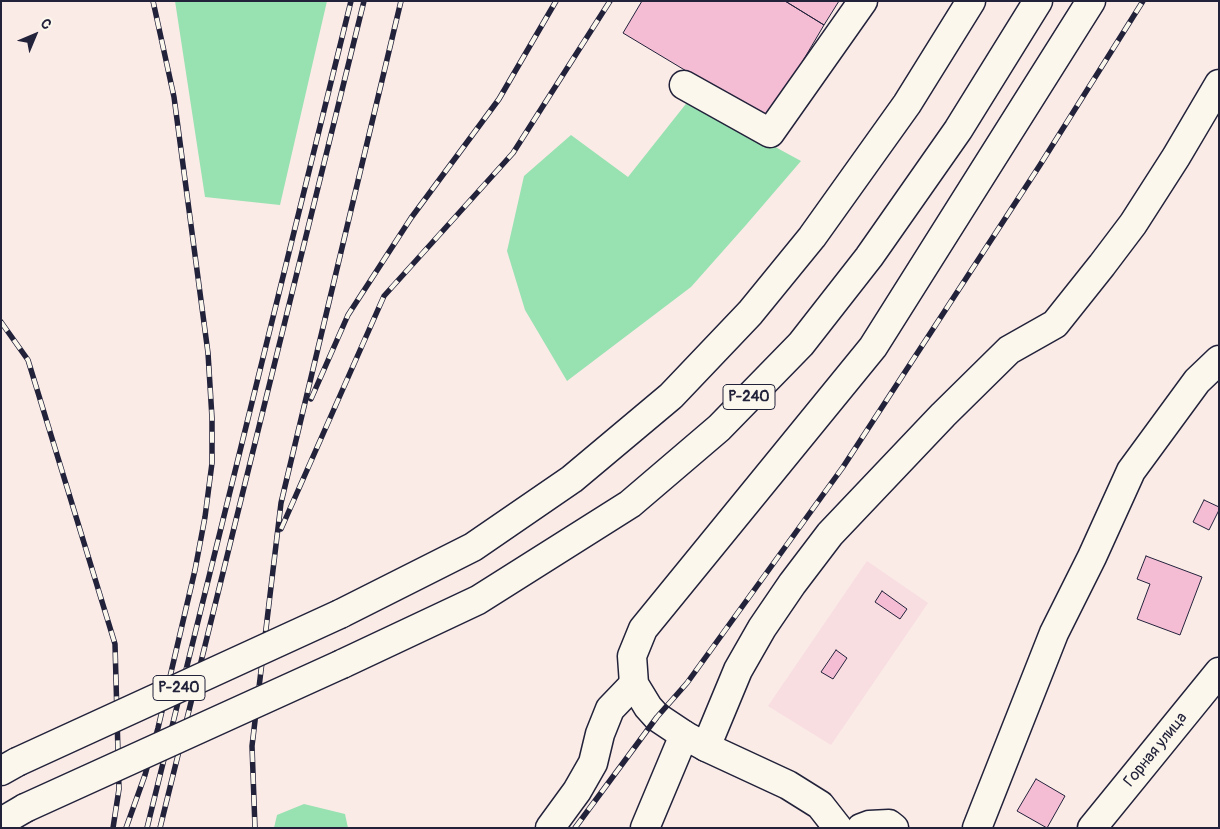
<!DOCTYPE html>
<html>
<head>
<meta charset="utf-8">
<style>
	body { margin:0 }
	#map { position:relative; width:1220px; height:829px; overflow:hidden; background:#faebe7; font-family:Pangolin,sans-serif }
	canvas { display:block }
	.frame { position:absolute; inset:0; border:2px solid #22223b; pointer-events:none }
	.north { position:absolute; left:10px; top:10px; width:50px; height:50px; -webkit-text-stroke:4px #fbf7ec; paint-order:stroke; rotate:45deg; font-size:14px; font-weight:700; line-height:20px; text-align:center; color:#22223b }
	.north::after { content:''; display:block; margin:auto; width:18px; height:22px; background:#22223b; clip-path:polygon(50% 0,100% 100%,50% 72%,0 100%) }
</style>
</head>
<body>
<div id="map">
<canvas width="1220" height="829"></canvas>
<div class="frame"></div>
<div class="north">С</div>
</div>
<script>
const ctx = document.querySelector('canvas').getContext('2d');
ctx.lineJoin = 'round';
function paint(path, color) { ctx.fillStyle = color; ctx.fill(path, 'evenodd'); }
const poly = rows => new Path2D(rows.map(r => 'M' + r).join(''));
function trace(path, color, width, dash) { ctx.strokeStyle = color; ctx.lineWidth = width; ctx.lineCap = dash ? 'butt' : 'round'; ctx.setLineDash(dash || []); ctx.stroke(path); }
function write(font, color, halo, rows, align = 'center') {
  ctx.font = font + ' Pangolin,sans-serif'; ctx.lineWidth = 5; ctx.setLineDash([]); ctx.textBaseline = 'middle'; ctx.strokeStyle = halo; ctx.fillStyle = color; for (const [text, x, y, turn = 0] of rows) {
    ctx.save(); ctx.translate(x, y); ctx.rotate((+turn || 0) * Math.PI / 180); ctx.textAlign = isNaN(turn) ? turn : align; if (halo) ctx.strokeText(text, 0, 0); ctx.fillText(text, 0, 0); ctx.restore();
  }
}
const built = poly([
	[867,561,928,603,831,745,768,706]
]);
const green = poly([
	[175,1,327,1,280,205,205,197],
	[689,100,801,161,746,225,691,287,567,381,525,310,507,251,524,176,571,135,628,177],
	[304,804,345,814,348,828,274,828,277,815]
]);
const building = poly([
	[642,1,785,1,824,25,768,120,623,33,642,1],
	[785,1,839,1,824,25,785,1],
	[1204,500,1219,507,1219,510,1209,530,1193,522,1204,500],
	[1146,556,1202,577,1180,635,1137,619,1150,584,1137,579,1146,556],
	[882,591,907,609,900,619,875,602,882,591],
	[836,650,847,658,833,679,821,672,836,650],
	[1036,779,1065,796,1047,828,1017,811,1036,779]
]);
const minor = poly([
	[684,85,770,133,863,1],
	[706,747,738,670,762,628,792,584,830,534,943,415,1009,350,1055,324,1102,265,1133,224,1176,157,1219,84],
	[550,828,577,791,593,763,600,734,610,709,634,684],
	[645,828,684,735],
	[861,828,869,825,889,824,894,828],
	[977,828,1054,633,1092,557,1131,471,1197,381,1219,360],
	[1092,828,1219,672]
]);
const major = poly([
	[838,828,820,805,788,785,706,747,684,735,657,717,648,707,634,684,632,656,643,629,873,347,1091,1]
]);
const highway = poly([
	[340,614,473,547,572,479,671,396,750,313,812,237,907,104,971,1],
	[342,664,478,600,630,504,719,428,801,344,869,257,958,130,1038,1],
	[1,771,17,762],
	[1,822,25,808]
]);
const rail = poly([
	[1,322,28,360,115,644,119,789,113,828],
	[311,399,348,315,411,218,499,99,556,1],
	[281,529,384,296,513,153,610,1],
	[126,828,145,775,158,728,195,570,205,517,212,463,212,418,208,353,174,97,153,1],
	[147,828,351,1],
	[160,828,364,1],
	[255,828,252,746,281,503,401,1],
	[575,828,657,717,687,683,843,467,1040,165,1143,1]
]);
const highwayBridge = poly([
	[17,762,340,614],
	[25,808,342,664]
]);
const shields = [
	[749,397,52],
	[179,688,52]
];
const shieldNames = [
	["Р-240",749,397],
	["Р-240",179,688]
];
const streetNames = [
	["Горная улица",1156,750,-51]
];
paint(built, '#f8dde1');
paint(green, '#98e1b1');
paint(building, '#f5bdd4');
trace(building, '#22223b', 1);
trace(minor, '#22223b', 31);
trace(major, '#22223b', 31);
trace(highway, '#22223b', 31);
trace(minor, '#fbf7ec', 28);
trace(major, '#fbf7ec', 28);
trace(highway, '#fbf7ec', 28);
trace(rail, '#22223b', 5.5);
trace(rail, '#fbf7ec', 4, [11]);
trace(highwayBridge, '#22223b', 31, []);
trace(highwayBridge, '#fbf7ec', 28);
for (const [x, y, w] of shields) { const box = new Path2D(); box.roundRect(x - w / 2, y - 12.5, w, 25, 4); ctx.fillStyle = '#fbf7ec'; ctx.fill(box); trace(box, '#22223b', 1); }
write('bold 15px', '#22223b', null, shieldNames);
write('16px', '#22223b', '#fbf7ec', streetNames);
</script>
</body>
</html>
